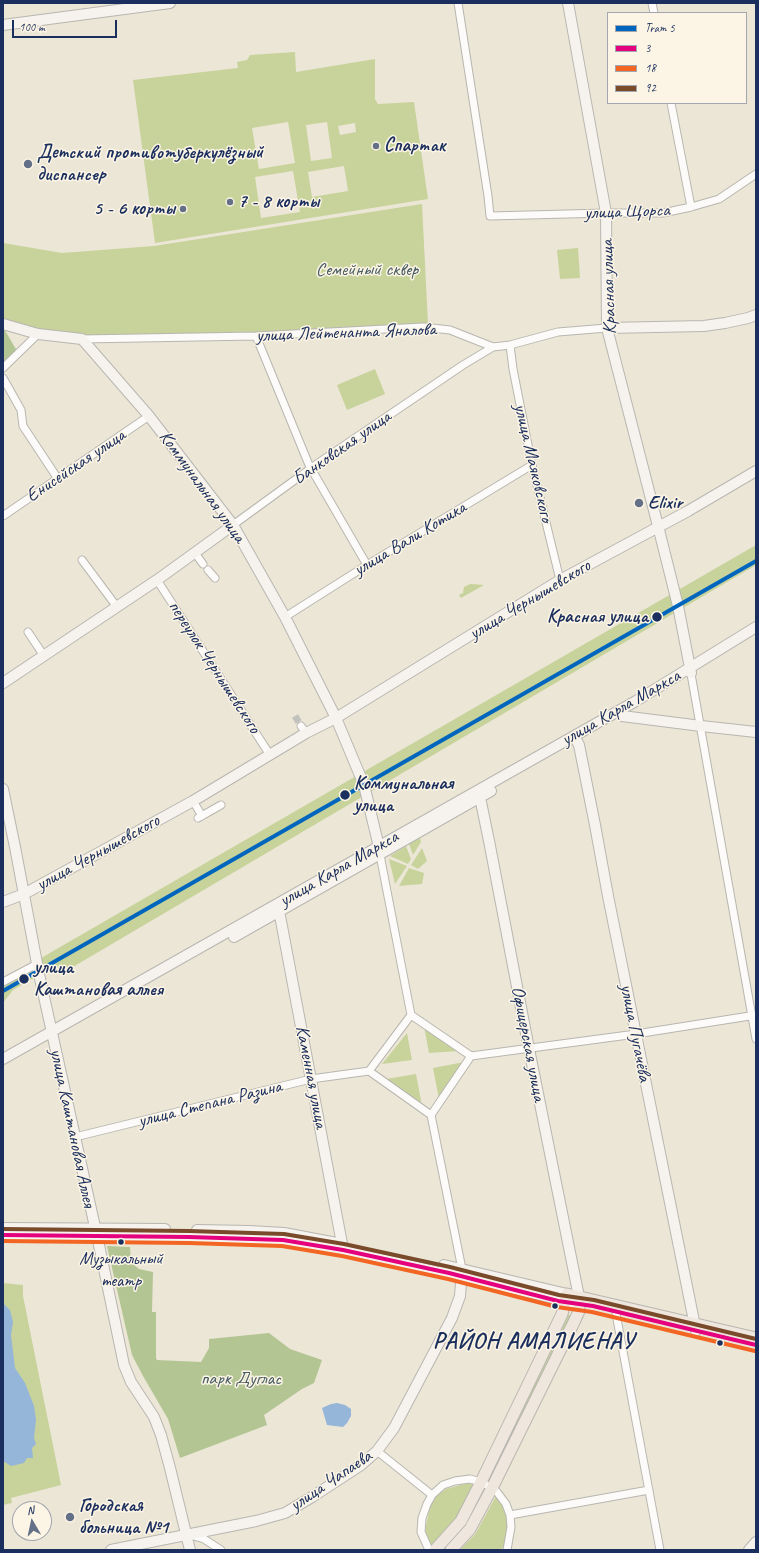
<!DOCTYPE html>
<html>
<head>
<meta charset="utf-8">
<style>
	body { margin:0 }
	#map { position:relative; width:759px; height:1553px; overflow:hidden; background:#ece6d6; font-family:Caveat,sans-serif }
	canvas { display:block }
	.frame { position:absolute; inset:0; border:4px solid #1b2f5e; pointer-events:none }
	.legend { position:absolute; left:607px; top:12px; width:140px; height:92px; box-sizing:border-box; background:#fcf5e5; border:1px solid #a2a6af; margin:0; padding:5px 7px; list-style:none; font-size:12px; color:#1b2f5e }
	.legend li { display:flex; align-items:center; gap:8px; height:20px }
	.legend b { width:20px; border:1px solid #a2a6af }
	.north { position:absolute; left:12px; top:1501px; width:40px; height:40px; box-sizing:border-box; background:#fcf5e5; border:1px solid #a2a6af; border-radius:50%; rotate:351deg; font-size:11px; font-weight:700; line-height:16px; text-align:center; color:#1b2f5e }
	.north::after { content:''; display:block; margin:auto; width:14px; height:18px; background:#646f88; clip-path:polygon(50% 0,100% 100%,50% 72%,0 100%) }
	.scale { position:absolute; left:12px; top:20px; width:105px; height:18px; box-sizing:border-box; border:2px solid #1b2f5e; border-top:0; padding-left:5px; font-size:12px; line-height:14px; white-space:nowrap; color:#1b2f5e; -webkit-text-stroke:3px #fcf5e5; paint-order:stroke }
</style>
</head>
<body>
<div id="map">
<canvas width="759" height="1553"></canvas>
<div class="frame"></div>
<ul class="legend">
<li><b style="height:5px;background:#0065bd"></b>Tram 5</li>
<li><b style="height:5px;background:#e5007d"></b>3</li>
<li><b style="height:5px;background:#f26522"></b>18</li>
<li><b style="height:5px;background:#7a4b2a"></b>92</li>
</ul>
<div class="north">N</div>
<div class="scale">100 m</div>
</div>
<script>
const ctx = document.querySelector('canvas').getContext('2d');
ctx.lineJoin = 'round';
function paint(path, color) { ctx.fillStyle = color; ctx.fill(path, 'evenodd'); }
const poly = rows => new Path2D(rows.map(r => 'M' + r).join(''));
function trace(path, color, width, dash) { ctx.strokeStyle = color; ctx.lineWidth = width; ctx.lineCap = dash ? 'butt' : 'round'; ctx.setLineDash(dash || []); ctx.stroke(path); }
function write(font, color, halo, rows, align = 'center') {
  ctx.font = font + ' Caveat,sans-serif'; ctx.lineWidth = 3; ctx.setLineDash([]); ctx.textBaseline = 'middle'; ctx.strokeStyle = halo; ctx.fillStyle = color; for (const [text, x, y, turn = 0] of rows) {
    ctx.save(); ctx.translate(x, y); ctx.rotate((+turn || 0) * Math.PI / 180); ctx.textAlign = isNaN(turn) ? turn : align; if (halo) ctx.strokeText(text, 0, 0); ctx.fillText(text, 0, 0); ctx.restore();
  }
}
const green = poly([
	[295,52,296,72,375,59,375,99,378,104,414,102,428,199,155,243,133,80,238,68,237,62,247,60,250,55],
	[288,122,295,163,259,169,252,128],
	[327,122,332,158,311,161,306,125],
	[355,123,356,132,340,135,338,126],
	[344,166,348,191,312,197,308,172],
	[293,171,300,212,261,218,255,177],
	[422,204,428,324,262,333,82,336,27,327,3,319,3,243,62,253,154,246],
	[578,248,580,278,560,279,557,250],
	[375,369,385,394,347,410,337,385],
	[756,545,756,565,66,971,53,967,13,990,3,1003,3,980],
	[470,584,484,585,461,598,459,595,463,593,464,587],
	[420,838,421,842,413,855,409,844],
	[406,846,411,859,408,864,390,856],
	[422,848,427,861,418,869,411,865],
	[389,859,407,866,395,884],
	[409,868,424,873,422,884,399,886],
	[424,1026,459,1051,429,1053],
	[407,1033,412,1060,382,1064],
	[464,1062,439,1099,433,1068],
	[416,1074,422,1106,386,1079],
	[3,1283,23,1285,23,1296,61,1485,11,1498,12,1503,3,1505],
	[565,1314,574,1316,495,1480,488,1477],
	[468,1483,477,1485,459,1518,433,1547,426,1536,426,1526,430,1506,436,1496,446,1489],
	[496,1496,500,1499,507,1512,508,1524,506,1543,501,1550,460,1550,476,1533]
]);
const forest = poly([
	[3,327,17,351,3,363],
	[107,1246,130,1247,131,1262,139,1269,153,1272,152,1312,156,1312,156,1358,157,1360,201,1362,209,1348,209,1339,269,1333,290,1349,322,1360,314,1383,302,1389,264,1415,267,1425,180,1458,168,1419,143,1376,132,1355]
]);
const water = poly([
	[3,1303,10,1310,13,1322,11,1335,15,1368,25,1383,29,1393,34,1406,36,1420,34,1438,36,1444,32,1448,33,1458,27,1458,24,1463,11,1466,3,1461],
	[337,1403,345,1405,351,1409,351,1416,347,1423,343,1427,327,1425,322,1408,331,1404]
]);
const streetTunnel = poly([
	[295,716,301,726]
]);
const street = poly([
	[458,3,488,196,490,216,606,213,663,213,691,207,719,199,756,174],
	[652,3,654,13],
	[671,103,691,207],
	[256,336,309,465,367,565],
	[82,339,256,336,423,327,450,330,493,347,510,345,558,332,607,328],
	[510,345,513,369,532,465,560,580],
	[3,368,38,334],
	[3,378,21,410,23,426,58,479],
	[3,516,149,416],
	[233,525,314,466,463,365,493,347],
	[195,553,203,564],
	[82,560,117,607],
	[208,570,215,578],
	[157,580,270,755],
	[285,617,367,565,532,465],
	[28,632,44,656],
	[691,674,756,1039],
	[301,726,306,733],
	[193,801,202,816],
	[198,818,221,805],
	[380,855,411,1015],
	[3,982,37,964],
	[471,1056,636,1034,756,1015],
	[369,1071,431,1115,471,1056],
	[369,1071,411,1015,471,1056],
	[431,1115,462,1269],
	[75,1137,311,1079,369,1071],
	[618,1305,616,1312,617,1319,660,1550],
	[377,1451,432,1495],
	[510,1515,649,1490],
	[190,1535,204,1539,221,1550],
	[429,1550,421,1532,422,1518,427,1504,432,1495,443,1485,455,1481,470,1479,481,1482,492,1488,497,1492,506,1504,510,1515,511,1527,507,1550]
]);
const secondary = poly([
	[568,3,606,213,607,328,658,526,678,606,691,673],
	[3,25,170,3],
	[3,324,38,334,82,339,149,416,233,525,285,617,336,718,364,785,380,851],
	[607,328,704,326,725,323,748,318,756,315],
	[3,683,157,580,233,525],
	[622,716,701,726,756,732],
	[574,736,579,745,595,825,608,896,696,1331],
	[3,789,15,847,39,974,99,1245,124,1365,131,1382,154,1417,161,1435,170,1468,190,1550],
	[477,793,481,802,490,846,529,1049,579,1297],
	[3,902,24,894,193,801,306,733,336,718,560,580,688,511,756,471],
	[276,908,279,912,281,921,343,1249],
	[234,937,491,791],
	[3,1059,636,701,756,627],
	[3,1228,165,1229],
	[197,1230,249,1231,284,1233,342,1244],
	[3,1235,189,1237,283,1240,343,1250,579,1304],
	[444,1265,567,1294],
	[111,1550,256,1521,285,1513,312,1497,361,1465,377,1451,394,1428,452,1318,460,1296,462,1270],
	[749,1550,756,1542]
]);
const primary = poly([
	[435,1550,461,1521,481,1482,562,1314,567,1294,756,1338],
	[451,1550,470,1529,492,1488,575,1320,579,1311,579,1297]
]);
const bus1 = poly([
	[3,1235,189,1237,283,1240,343,1250,449,1273,558,1301,593,1306,756,1345]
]);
const bus2 = poly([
	[3,1241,189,1243,282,1246,342,1256,448,1279,557,1307,592,1312,755,1351]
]);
const bus3 = poly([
	[3,1229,189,1231,284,1234,344,1244,450,1267,559,1295,594,1300,756,1339]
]);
const tram1 = poly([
	[3,991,756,561]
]);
const markers = [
	[376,146,4,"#646f88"],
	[28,164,5,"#646f88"],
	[230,202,4,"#646f88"],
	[183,209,4,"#646f88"],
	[639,503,5,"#646f88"],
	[657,617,5.5,"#1b2f5e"],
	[345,795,5.5,"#1b2f5e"],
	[24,979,5.5,"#1b2f5e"],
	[121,1242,3.5,"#1b2f5e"],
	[555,1306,3.5,"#1b2f5e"],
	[720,1343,3.5,"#1b2f5e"],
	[70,1517,5,"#646f88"]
];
const busNames = [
	["Музыкальный",121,1259],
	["театр",121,1281]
];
const poiNames = [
	["Спартак",384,146],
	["Детский противотуберкулёзный",37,153],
	["диспансер",37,175],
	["7 - 8 корты",238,202],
	["5 - 6 корты",175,209,"right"],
	["Elixir",648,503],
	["Городская",79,1506],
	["больница №1",79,1528]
];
const streetNames = [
	["улица Щорса",627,212,-2],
	["Красная улица",609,287,-92],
	["улица Лейтенанта Яналова",346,333,-2],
	["Банковская улица",342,448,-35],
	["улица Маяковского",533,463,77],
	["Енисейская улица",76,466,-34],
	["Коммунальная улица",202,487,54],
	["улица Вали Котика",410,539,-31],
	["улица Чернышевского",530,600,-31],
	["переулок Чернышевского",214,667,57],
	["улица Карла Маркса",621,708,-30],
	["улица Чернышевского",98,853,-29],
	["улица Карла Маркса",339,869,-30],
	["улица Пугачёва",635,1033,79],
	["Офицерская улица",528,1044,79],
	["Каменная улица",311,1077,79],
	["улица Степана Разина",210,1104,-14],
	["улица Каштановая Аллея",72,1128,78],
	["улица Чапаева",331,1481,-34]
];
const parkNames = [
	["Семейный сквер",367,270],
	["парк Дуглас",241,1379]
];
const stopNames = [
	["Красная улица",648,617,"right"],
	["Коммунальная",354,784],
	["улица",354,806],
	["улица",34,968],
	["Каштановая аллея",34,990]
];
const districtNames = [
	["РАЙОН АМАЛИЕНАУ",534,1342]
];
paint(green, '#c7d39b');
paint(forest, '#b4c594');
paint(water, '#95b5d9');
trace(streetTunnel, '#c2c1be', 7, [7, 3.5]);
trace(street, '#b8b6b0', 9);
trace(secondary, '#b8b6b0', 12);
trace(primary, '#b8b6b0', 13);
trace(street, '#fcfbf9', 7);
trace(secondary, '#f6f3ef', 10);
trace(primary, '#efe6de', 11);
trace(bus1, '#e5007d', 4);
trace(bus2, '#f26522', 4);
trace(bus3, '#7a4b2a', 4);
trace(tram1, '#0065bd', 4);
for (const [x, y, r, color] of markers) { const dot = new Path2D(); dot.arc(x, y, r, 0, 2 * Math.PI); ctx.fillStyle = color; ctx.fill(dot); trace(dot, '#fcf5e5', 1.5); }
write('18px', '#1b2f5e', '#fcf5e5', busNames);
write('bold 19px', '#1b2f5e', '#fcf5e5', poiNames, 'left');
write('19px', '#1b2f5e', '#fcf5e5', streetNames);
write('19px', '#465c62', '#fcf5e5', parkNames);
write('bold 19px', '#1b2f5e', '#fcf5e5', stopNames, 'left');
ctx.letterSpacing = '1px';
write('bold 23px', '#1b2f5e', '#fcf5e5', districtNames);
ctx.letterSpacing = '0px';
</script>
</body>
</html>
